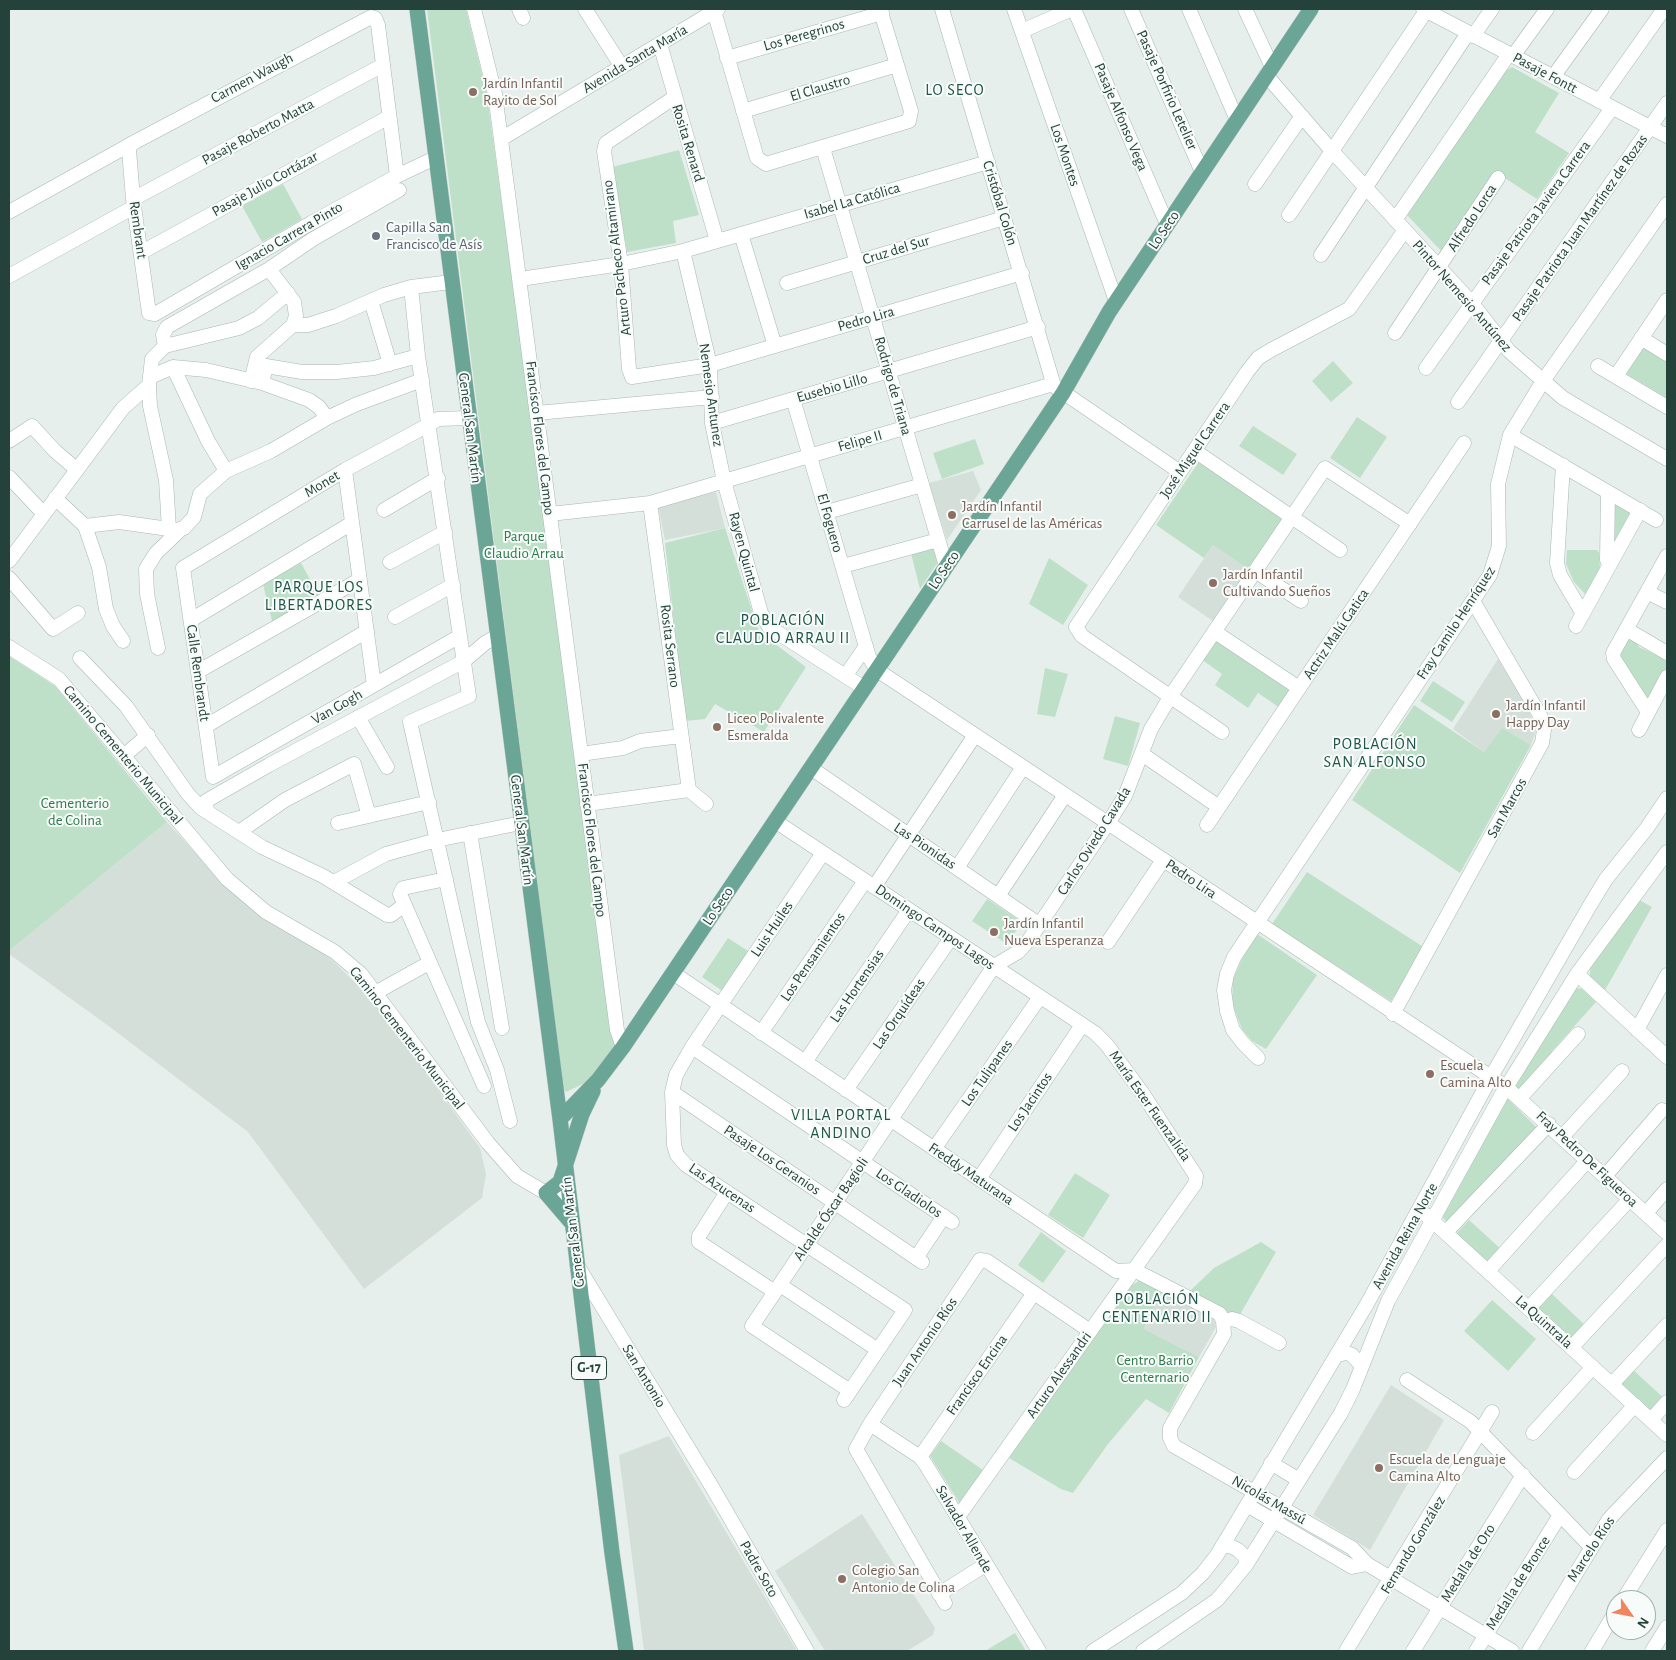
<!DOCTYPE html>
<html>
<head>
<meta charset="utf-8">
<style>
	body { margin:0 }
	#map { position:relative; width:1676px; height:1660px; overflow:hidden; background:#e6efeb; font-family:"Alegreya Sans",sans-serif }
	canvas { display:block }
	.frame { position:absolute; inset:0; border:10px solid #24423a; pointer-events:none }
	.north { position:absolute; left:1606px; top:1590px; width:50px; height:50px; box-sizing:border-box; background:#f7fbf9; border:1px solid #a3b1ad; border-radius:50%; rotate:123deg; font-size:14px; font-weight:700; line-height:20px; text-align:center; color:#24423a }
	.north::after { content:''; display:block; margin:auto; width:18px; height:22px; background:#f4845f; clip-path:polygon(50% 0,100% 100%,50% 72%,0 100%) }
</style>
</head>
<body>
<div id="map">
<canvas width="1676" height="1660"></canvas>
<div class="frame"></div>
<div class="north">N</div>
</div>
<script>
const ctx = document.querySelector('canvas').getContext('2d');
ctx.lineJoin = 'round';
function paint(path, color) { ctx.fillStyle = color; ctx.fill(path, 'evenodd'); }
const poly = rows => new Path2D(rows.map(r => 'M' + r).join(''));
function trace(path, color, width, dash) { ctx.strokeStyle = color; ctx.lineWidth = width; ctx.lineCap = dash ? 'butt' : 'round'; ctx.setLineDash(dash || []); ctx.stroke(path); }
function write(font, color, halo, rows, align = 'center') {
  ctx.font = font + ' "Alegreya Sans",sans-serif'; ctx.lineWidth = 4; ctx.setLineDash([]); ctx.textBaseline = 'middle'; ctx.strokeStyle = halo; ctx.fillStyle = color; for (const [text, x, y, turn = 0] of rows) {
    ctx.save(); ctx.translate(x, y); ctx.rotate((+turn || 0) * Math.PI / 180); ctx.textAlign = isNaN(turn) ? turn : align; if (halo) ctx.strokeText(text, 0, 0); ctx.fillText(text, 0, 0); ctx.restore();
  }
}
const built = poly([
	[973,471,981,490,947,540,929,483],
	[716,492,725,528,665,540,658,506],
	[1213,545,1248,569,1213,621,1178,597],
	[1498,659,1523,700,1537,728,1531,745,1502,729,1484,752,1453,729],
	[167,822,220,880,331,959,373,1000,480,1148,486,1174,482,1198,364,1289,248,1132,110,1027,9,954,9,951],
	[1162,1291,1213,1317,1216,1327,1199,1357,1144,1329],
	[1391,1385,1444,1420,1370,1550,1313,1515],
	[669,1436,797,1651,644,1651,619,1455],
	[862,1514,935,1628,933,1635,907,1651,825,1651,775,1571]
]);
const green = poly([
	[427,9,466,9,487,95,616,1044,615,1053,585,1083,566,1092,563,1088],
	[1512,67,1559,93,1535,132,1569,153,1537,199,1497,173,1444,254,1407,215,1504,72],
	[679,150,699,215,673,221,676,243,627,252,612,167],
	[283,184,302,219,262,242,242,206],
	[1639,345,1667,362,1667,398,1623,372],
	[1333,361,1353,383,1331,402,1312,381],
	[1357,417,1387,437,1360,478,1330,458],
	[1253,426,1297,454,1283,475,1239,446],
	[975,439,984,464,942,479,933,453],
	[1200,460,1284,517,1248,569,1213,545,1204,558,1156,525],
	[1611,502,1636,512,1612,553],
	[725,528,759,632,806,667,764,732,715,704,705,719,685,721,665,543],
	[933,544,938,562,920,589,911,553],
	[1567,550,1597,550,1599,553,1600,570,1586,595,1574,582,1566,564],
	[1049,558,1088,585,1063,625,1029,604],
	[301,563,321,599,273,625,263,584],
	[1216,637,1293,690,1280,708,1258,693,1248,708,1215,685,1222,674,1201,659],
	[1628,638,1636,641,1639,647,1667,660,1667,667,1650,698,1645,697,1621,658,1620,653],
	[9,656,55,686,167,822,9,951],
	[1045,668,1068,674,1055,717,1037,714],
	[1433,681,1465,702,1452,722,1420,701],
	[1414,705,1484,752,1502,728,1531,745,1460,873,1352,800],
	[1115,716,1140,723,1128,766,1103,759],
	[1307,872,1425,948,1391,1001,1272,924],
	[987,899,1022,922,1007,944,972,921],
	[1639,900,1652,907,1604,992,1589,979,1591,965],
	[1257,934,1317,975,1266,1049,1252,1041,1242,1029,1232,1003,1233,979,1241,961],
	[728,938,751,953,724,992,702,977],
	[1577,988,1582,989,1596,1002,1552,1051,1554,1055,1520,1095,1513,1085,1573,990],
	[1506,1097,1536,1127,1448,1223,1441,1216],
	[1075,1173,1110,1195,1083,1238,1048,1215],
	[1469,1220,1502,1250,1486,1267,1454,1236],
	[1041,1232,1066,1251,1043,1283,1018,1265],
	[1261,1242,1276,1252,1238,1318,1190,1291,1214,1268],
	[1140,1280,1162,1291,1144,1329,1199,1357,1169,1413,1146,1399,1108,1444,1073,1493,1061,1489,1009,1458,1131,1286],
	[1552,1294,1584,1324,1569,1340,1537,1309],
	[1492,1300,1536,1339,1508,1371,1464,1331],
	[1632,1369,1665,1399,1650,1415,1618,1384],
	[941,1441,983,1470,960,1504,930,1456],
	[1015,1633,1026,1651,985,1651]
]);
const minor = poly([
	[474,9,495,94,617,1030,623,1047],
	[519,9,523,18],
	[585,9,622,67],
	[942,9,1054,386,1180,472],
	[1014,9,1116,301],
	[1074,9,1167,224],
	[1131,9,1202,172],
	[1189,9,1237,120],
	[1245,9,1272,67],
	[1423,9,1667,136],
	[714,11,757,158,766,164,909,121,911,111,880,9],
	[1022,31,1072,9],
	[1473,36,1492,9],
	[660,44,717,241],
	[1513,56,1547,9],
	[727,58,882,13],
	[1266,75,1332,151,1472,303,1509,351,1563,398,1667,459],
	[1553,77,1602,9],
	[675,97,606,143,604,151,621,264,629,369,632,377,710,365,1022,273],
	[1599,101,1664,9],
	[743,111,897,65],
	[501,139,718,9],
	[823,148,946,566],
	[397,176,378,25,375,18,371,17,131,144,129,150,133,199,149,313,155,314,311,223,397,176,435,158],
	[1255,184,1302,116],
	[133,199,383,65],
	[9,212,131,144],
	[1289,215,1426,11],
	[1395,220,1509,54],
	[741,234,775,346],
	[683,251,710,365,712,423,724,481,761,613,769,627,864,688],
	[142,252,389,117],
	[1321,255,1468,33],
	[9,276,134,207],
	[520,279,621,264,683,251,988,162],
	[787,283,1004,218],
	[411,287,418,356,469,696,410,722,478,1022,497,1070,510,1121],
	[371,301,390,364],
	[293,325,308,325,336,316,384,295,411,287,451,282],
	[1395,333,1498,178],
	[1641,338,1667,354],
	[165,346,239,328,258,318,288,293],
	[1598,366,1667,407],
	[173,367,208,441,226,471],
	[1426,368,1612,108],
	[1616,376,1667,300],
	[150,377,173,367,206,370,262,383,309,400,319,407,327,418],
	[251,381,257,357,293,325,296,316,294,302,269,269],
	[262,383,266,366,302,372,337,372,374,368,418,356],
	[793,399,869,657,877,670,1506,1087,1667,1233],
	[1458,402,1667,103],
	[537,413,712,397],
	[712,423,1038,327],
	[1510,435,1656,520],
	[9,441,32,426,55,451,76,469],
	[1195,451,1340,550],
	[1563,465,1557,563,1560,575,1583,614],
	[345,470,374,685],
	[9,477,44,514],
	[1608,492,1607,560,1610,565],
	[55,498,85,526,99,567,106,609,113,626,123,641],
	[650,503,689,790],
	[384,510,438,478],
	[827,512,922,485],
	[550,514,650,503,1053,384],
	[85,526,119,522,176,530,184,528,194,517,200,494,226,471,271,451,327,418,357,404,422,380],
	[169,529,166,480,150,406,149,385,152,359,165,346,163,335,167,327,269,269,313,239,399,190],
	[9,561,123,408,149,385],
	[390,562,445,532],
	[843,566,938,540],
	[1255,571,1301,601],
	[9,578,53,629,78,613],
	[1647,592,1667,602],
	[395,617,453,585],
	[191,620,352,523],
	[1576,626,1640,510],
	[1626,629,1667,653],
	[1215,632,1299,688],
	[460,636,213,777,183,568,345,470,430,424,438,419,469,418],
	[9,647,59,679,227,879,266,912,335,952,361,974,488,1143,517,1176,546,1193,568,1200],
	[158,648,147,594,146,569,156,553,180,530],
	[80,658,126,706,188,794,201,808,262,847,323,876,387,915,391,915,404,905],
	[199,671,359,580],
	[846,675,866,646],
	[1648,712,1614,659,1613,653,1667,556],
	[358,717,387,767],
	[206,726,367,631],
	[1639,730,1667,677],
	[1222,732,1082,636,1076,627,1247,372,1258,358,1271,350,1349,309,1405,230],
	[581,754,623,748,640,741,681,736],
	[1142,754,1219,807],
	[125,755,148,735],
	[811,768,1040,925],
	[587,804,689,790,706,804],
	[207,812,206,801,269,765,464,661,485,643,497,636],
	[775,821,1095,1033,1107,1045,1143,1094,1196,1176,1195,1184,958,1517],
	[338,823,429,802],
	[1207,825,1464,443],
	[239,832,285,800,354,764,369,816],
	[470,833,502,1028],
	[823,853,692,1047,676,1075,672,1092,674,1145,677,1155,686,1165,905,1310,844,1400],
	[957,868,1023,767],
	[446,879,403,888,400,894,484,1086],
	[334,882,386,854,437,840,521,823],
	[874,887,975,735],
	[998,896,1065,795],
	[1108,942,1163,860],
	[673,973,1116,1271,1134,1270,1220,1314,1223,1321,1224,1334,1170,1428,1170,1438,1174,1446,1352,1548,1367,1564,1512,1651],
	[1577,974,1667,1057],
	[375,993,429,963],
	[1393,1014,1542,743,1544,730,1541,717,1473,601],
	[1637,1030,1667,975],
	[761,1033,865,881],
	[692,1047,952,1222],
	[1258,1058,1243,1043,1233,1030,1227,1011,1224,990,1227,974,1234,957,1490,575,1499,546,1498,484,1510,435,1543,381,1667,204],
	[805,1062,909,910],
	[846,1090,951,938],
	[672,1092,922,1262],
	[1520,1098,1578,1034],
	[1562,1137,1622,1071],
	[934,1149,1040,997],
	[1605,1176,1662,1110],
	[979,1179,1082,1025],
	[727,1192,699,1236,699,1242,775,1292],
	[1646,1213,1667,1189],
	[1426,1215,1667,1435],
	[1446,1232,1549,1124],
	[916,1258,944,1216],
	[577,1265,712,1487,807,1651],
	[1488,1271,1588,1160],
	[780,1285,878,1350],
	[1529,1308,1630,1199],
	[1223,1321,1232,1319,1239,1321,1279,1343],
	[1572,1347,1667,1245],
	[1337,1355,1347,1353,1352,1355,1362,1366],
	[1407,1380,1471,1422,1591,1547],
	[1612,1384,1667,1325],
	[850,1391,752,1326,994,966,1018,952,1029,940,1112,817,1125,796,1151,729,1170,697,1325,468,1410,524],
	[1651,1420,1667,1402],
	[870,1424,920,1457,926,1465,1039,1651],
	[1533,1433,1593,1367],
	[920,1457,1034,1293],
	[1271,1463,1299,1480],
	[1574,1472,1635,1405],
	[1247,1505,1352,1567,1367,1564],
	[1222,1546,1230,1546,1238,1550,1245,1557,1246,1565],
	[939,1594,985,1565],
	[1623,1600,1667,1530],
	[945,1603,856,1449,870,1424,980,1260,987,1261,1090,1331],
	[1093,1651,1182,1593,1203,1573,1217,1555,1367,1304,1491,1077,1589,907,1606,879,1647,828,1667,798],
	[1143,1651,1217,1600,1246,1565,1341,1413,1353,1389,1388,1301,1502,1094,1577,974,1667,852],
	[1346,1651,1492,1412],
	[1413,1651,1523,1475],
	[1476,1651,1560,1515],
	[1529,1651,1609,1519,1667,1458],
	[1592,1651,1616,1611],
	[1652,1651,1667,1627]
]);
const major = poly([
	[417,9,560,1119,612,1553,626,1651],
	[560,1119,598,1080,623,1047,1063,393,1109,312,1311,9],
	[570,1221,546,1193,560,1182,582,1114,593,1091]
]);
const markers = [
	[473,92,5,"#8d6e63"],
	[376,236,5,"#6b7280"],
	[952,515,5,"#8d6e63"],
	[1213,583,5,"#8d6e63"],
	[1496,714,5,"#8d6e63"],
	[717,727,5,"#8d6e63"],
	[994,932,5,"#8d6e63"],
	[1430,1074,5,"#8d6e63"],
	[1379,1468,5,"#8d6e63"],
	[842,1579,5,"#8d6e63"]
];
const shields = [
	[589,1368,35]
];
const shieldNames = [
	["G-17",589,1368]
];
const streetNames = [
	["Los Peregrinos",804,35,-16],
	["Avenida Santa María",635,59,-31],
	["Pasaje Fontt",1545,73,28],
	["Carmen Waugh",252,78,-28],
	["El Claustro",820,88,-17],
	["Pasaje Porfirio Letelier",1167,90,66],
	["Pasaje Alfonso Vega",1121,117,67],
	["Pasaje Roberto Matta",258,132,-28],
	["Rosita Renard",688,143,73],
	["Los Montes",1065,155,71],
	["Pasaje Julio Cortázar",265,184,-29],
	["Isabel La Católica",852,201,-16],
	["Cristóbal Colón",1000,203,73],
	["Pasaje Patriota Javiera Carrera",1536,213,-54],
	["Alfredo Lorca",1472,218,-57],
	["Pasaje Patriota Juan Martínez de Rozas",1580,228,-55],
	["Rembrant",138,230,82],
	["Lo Seco",1164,230,-56],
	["Ignacio Carrera Pinto",289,236,-30],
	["Cruz del Sur",896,250,-17],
	["Arturo Pacheco Altamirano",617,258,-97],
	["Pintor Nemesio Antúnez",1462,296,49],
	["Pedro Lira",866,319,-16],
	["Rodrigo de Triana",893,386,74],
	["Eusebio Lillo",832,388,-16],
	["Nemesio Antunez",711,395,82],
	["General San Martín",470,428,83],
	["Francisco Flores del Campo",540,438,83],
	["Felipe II",860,441,-16],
	["José Miguel Carrera",1195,450,-56],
	["Monet",322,484,-31],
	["El Foguero",830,523,74],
	["Rayen Quintal",744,552,75],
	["Lo Seco",944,570,-56],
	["Fray Camilo Henríquez",1456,623,-57],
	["Actriz Malú Gatica",1336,634,-56],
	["Rosita Serrano",670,646,83],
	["Calle Rembrandt",198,673,82],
	["Van Gogh",337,707,-30],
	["Camino Cementerio Municipal",123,755,50],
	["San Marcos",1507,808,-61],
	["General San Martín",522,830,83],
	["Francisco Flores del Campo",592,840,83],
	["Carlos Oviedo Cavada",1094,841,-58],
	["Las Pionidas",925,846,34],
	["Pedro Lira",1191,879,34],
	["Lo Seco",718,906,-56],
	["Domingo Campos Lagos",935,927,34],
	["Luis Huiles",772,929,-56],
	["Los Pensamientos",813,957,-56],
	["Las Hortensias",857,986,-56],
	["Las Orquídeas",899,1014,-56],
	["Camino Cementerio Municipal",407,1038,52],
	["Los Tulipanes",987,1073,-55],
	["Los Jacintos",1030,1102,-56],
	["María Ester Fuenzalida",1150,1106,55],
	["Fray Pedro De Figueroa",1587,1159,43],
	["Pasaje Los Geranios",772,1160,34],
	["Freddy Maturana",971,1174,34],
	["Las Azucenas",722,1188,34],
	["Los Gladiolos",909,1193,34],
	["Alcalde Óscar Bagioli",831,1209,-56],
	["General San Martín",573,1232,-97],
	["Avenida Reina Norte",1405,1236,-61],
	["La Quintrala",1544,1322,42],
	["Juan Antonio Ríos",925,1342,-56],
	["Francisco Encina",977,1375,-55],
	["Arturo Alessandri",1059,1375,-55],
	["San Antonio",644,1376,59],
	["Nicolás Massú",1269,1500,30],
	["Salvador Allende",964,1529,60],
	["Fernando González",1413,1545,-59],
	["Marcelo Ríos",1591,1549,-57],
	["Medalla de Oro",1468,1563,-58],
	["Padre Soto",759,1569,60],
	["Medalla de Bronce",1518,1583,-58]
];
const educationNames = [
	["Jardín Infantil",483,83],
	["Rayito de Sol",483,100],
	["Jardín Infantil",962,506],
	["Carrusel de las Américas",962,523],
	["Jardín Infantil",1223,574],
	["Cultivando Sueños",1223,591],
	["Jardín Infantil",1506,705],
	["Happy Day",1506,722],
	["Liceo Polivalente",727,718],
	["Esmeralda",727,735],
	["Jardín Infantil",1004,923],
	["Nueva Esperanza",1004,940],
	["Escuela",1440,1065],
	["Camina Alto",1440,1082],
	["Escuela de Lenguaje",1389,1459],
	["Camina Alto",1389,1476],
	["Colegio San",852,1570],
	["Antonio de Colina",852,1587]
];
const worshipNames = [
	["Capilla San",386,227],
	["Francisco de Asís",386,244]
];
const parkNames = [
	["Parque",524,536],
	["Claudio Arrau",524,553],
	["Cementerio",75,803],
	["de Colina",75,820],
	["Centro Barrio",1155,1360],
	["Centernario",1155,1377]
];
const neighbourhoodNames = [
	["LO SECO",955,90],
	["PARQUE LOS",319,587],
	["LIBERTADORES",319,605],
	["POBLACIÓN",783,620],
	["CLAUDIO ARRAU II",783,638],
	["POBLACIÓN",1375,744],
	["SAN ALFONSO",1375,762],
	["VILLA PORTAL",841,1115],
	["ANDINO",841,1133],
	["POBLACIÓN",1157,1299],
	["CENTENARIO II",1157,1317]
];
paint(built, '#d4dfda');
paint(green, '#bfe0c8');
trace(minor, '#a8b8b2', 15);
trace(major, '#c2cac8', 16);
trace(minor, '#fff', 14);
trace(major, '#6aa596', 15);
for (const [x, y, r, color] of markers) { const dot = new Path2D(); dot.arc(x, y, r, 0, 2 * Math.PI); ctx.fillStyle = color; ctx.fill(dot); trace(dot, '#f7fbf9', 2); }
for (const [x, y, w] of shields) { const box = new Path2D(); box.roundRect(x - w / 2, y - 11.5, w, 23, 4); ctx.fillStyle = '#f7fbf9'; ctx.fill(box); trace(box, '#24423a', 1); }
write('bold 14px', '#24423a', null, shieldNames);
write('15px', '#24423a', '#f7fbf9', streetNames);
write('15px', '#785e54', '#f7fbf9', educationNames, 'left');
write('15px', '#5b616d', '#f7fbf9', worshipNames, 'left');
write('15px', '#2d7a4b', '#f7fbf9', parkNames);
ctx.letterSpacing = '1px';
write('16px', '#1f5548', '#f7fbf9', neighbourhoodNames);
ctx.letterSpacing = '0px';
</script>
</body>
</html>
